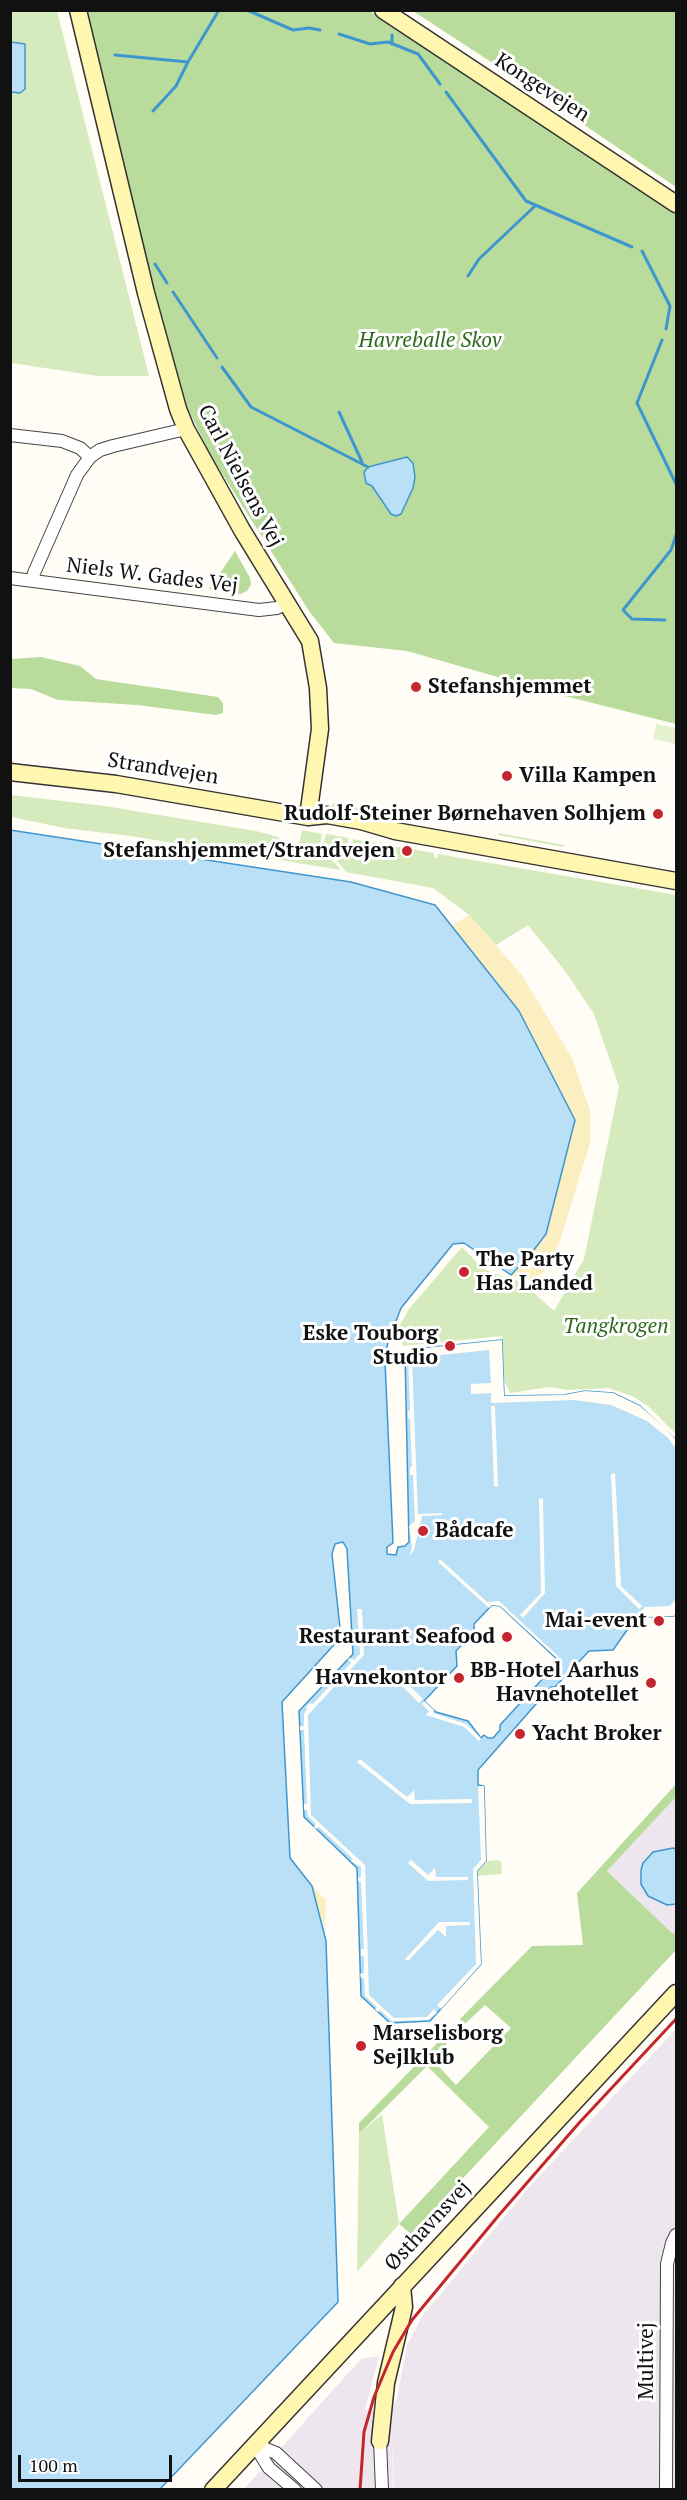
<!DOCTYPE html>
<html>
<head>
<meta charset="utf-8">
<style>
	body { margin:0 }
	#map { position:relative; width:687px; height:2500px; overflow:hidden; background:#fffdf5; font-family:"PT Serif",serif }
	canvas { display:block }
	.frame { position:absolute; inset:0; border:12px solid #111; pointer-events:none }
	.scale { position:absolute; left:18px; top:2455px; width:154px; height:27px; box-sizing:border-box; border:3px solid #111; border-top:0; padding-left:8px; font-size:18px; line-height:21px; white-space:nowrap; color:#111; -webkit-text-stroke:4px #fff; paint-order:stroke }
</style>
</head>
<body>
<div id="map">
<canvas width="687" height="2500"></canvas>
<div class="frame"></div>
<div class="scale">100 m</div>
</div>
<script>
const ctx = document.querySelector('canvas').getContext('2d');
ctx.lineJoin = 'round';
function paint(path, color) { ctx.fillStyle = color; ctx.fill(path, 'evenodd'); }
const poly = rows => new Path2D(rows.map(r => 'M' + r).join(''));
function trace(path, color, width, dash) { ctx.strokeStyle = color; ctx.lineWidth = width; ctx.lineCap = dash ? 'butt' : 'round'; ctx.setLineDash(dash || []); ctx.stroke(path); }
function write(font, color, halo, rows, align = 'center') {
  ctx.font = font + ' "PT Serif",serif'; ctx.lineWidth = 6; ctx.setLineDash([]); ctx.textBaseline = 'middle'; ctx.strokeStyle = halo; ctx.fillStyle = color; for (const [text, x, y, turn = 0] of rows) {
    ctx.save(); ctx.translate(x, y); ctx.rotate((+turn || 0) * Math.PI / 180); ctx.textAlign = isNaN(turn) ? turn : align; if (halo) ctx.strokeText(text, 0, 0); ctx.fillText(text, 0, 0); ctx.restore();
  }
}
const industrial = poly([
	[676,1797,676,1931,673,1934,607,1871],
	[676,2029,676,2489,394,2489,392,2432,393,2489,243,2490,361,2359,379,2356,365,2410,391,2413,397,2398,407,2345,423,2315,530,2186]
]);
const green = poly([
	[11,11,57,11,149,376,98,376,11,363],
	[11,795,105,806,256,831,275,836,304,849,321,848,341,870,130,836,64,828,11,817],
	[333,803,416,818,416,821,332,806],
	[302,830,322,834,320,845,299,844],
	[499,833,564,845,564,847,498,835],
	[326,834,349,838,348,843,352,844,353,839,403,848,403,852,411,854,412,849,434,853,434,858,437,858,438,854,676,895,676,1434,649,1407,634,1397,609,1388,567,1390,549,1387,510,1393,503,1378,502,1336,403,1346,399,1327,409,1309,462,1247,482,1268,495,1274,522,1282,554,1311,584,1259,619,1087,594,1014,565,971,528,925,496,945,469,915,433,888,346,872,324,844],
	[498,1860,501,1862,502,1874,478,1876,478,1871,488,1861],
	[382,2114,399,2224,357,2272,359,2134]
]);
const forest = poly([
	[84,11,369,11,516,103,676,210,676,724,557,694,407,651,334,643,309,611,209,453,184,400,161,326],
	[413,11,676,11,676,187,488,60],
	[235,551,250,578,251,585,247,591,241,594,209,589],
	[41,657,80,666,96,679,218,697,223,703,223,713,216,715,137,705,58,700,31,689,11,688,11,659],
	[676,1784,676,1797,607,1871,673,1934,676,1931,676,1950,411,2234,399,2224,489,2127,427,2066,359,2134,359,2123,450,2030,456,2034,432,2059,456,2085,511,2028,485,2005,465,2024,460,2019,532,1946,583,1945,577,1893]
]);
const sand = poly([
	[469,915,522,975,572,1058,590,1110,590,1143,559,1244,544,1272,534,1280,521,1279,511,1275,530,1255,452,926],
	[312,1886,326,1900,325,1930,318,1906]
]);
const pitch = poly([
	[656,724,676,728,676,744,653,739]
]);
const water = poly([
	[11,42,25,44,25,89,20,93,11,92,11,42],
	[407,457,413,463,415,477,413,488,401,514,396,516,391,514,372,486,366,483,364,472,368,467,407,457],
	[10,830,351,882,435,905,519,1011,575,1120,546,1234,530,1255,511,1275,464,1243,453,1244,401,1308,388,1342,385,1361,393,1543,387,1547,387,1554,396,1555,398,1547,405,1546,409,1542,405,1355,414,1349,502,1340,504,1396,564,1395,585,1391,613,1393,640,1406,676,1440,676,1613,674,1616,649,1617,639,1628,632,1623,613,1650,589,1651,555,1687,551,1687,478,1770,478,1785,484,1786,486,1861,477,1871,481,1964,430,2021,390,2023,361,1996,357,1868,304,1817,299,1711,353,1654,347,1549,343,1542,335,1544,332,1554,341,1637,282,1702,290,1858,312,1886,326,1941,338,2302,160,2489,11,2489,10,830],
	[492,1605,500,1606,559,1661,500,1725,500,1730,493,1738,488,1738,484,1735,481,1738,468,1721,436,1712,424,1701,457,1666,456,1651,474,1632,474,1624,492,1605],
	[673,1848,676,1849,676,1904,667,1905,648,1896,641,1884,641,1870,643,1863,653,1852,673,1848]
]);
const pier = poly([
	[502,1340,504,1396,564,1395,585,1391,613,1393,640,1406,665,1428,676,1440,676,1449,668,1438,647,1421,611,1405,574,1400,491,1403,491,1393,471,1394,471,1384,491,1383,489,1350,412,1358,418,1514,442,1513,442,1515,422,1516,414,1550,409,1556,412,1548,409,1526,415,1521,413,1475,410,1475,410,1467,412,1467,410,1419,408,1418,408,1411,410,1411,408,1354,402,1354,407,1350],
	[491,1406,495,1406,498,1487,494,1486],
	[615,1473,621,1586,642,1606,639,1609,616,1586,611,1474],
	[539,1498,543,1499,545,1593,523,1618,520,1615,541,1593],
	[440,1559,487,1602,499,1601,559,1657,560,1661,500,1606,492,1605,489,1608,438,1562],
	[676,1599,676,1613,674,1616,649,1617,642,1625,635,1619,645,1607,670,1606],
	[357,1609,362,1609,364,1655,308,1715,311,1815,365,1865,369,1995,394,2018,427,2017,434,2009,437,2013,428,2020,392,2021,380,2010,378,2012,375,2009,377,2007,365,1996,364,1978,361,1978,360,1974,364,1973,364,1956,361,1956,361,1949,364,1949,361,1882,358,1881,358,1878,361,1877,361,1867,351,1861,353,1859,319,1827,316,1829,314,1827,316,1824,308,1816,307,1810,304,1810,304,1804,307,1803,304,1730,300,1730,300,1726,304,1726,304,1714,307,1709,306,1707,310,1703,313,1704,351,1663,348,1659,349,1658,354,1660,360,1654],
	[395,1672,423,1699,419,1703,392,1676],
	[424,1701,434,1710,433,1713,466,1724,481,1738,479,1741,464,1727,426,1715,429,1711,422,1704],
	[360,1759,407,1797,414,1790,415,1800,472,1799,472,1803,410,1804,357,1762],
	[478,1786,484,1786,486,1861,477,1871,481,1964,441,2009,437,2005,476,1964,473,1869,481,1860],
	[411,1860,428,1875,435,1868,436,1877,468,1877,468,1880,428,1881,408,1863],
	[439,1922,470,1922,470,1925,446,1926,446,1937,438,1930,408,1961,405,1959]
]);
const stream = poly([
	[247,10,293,30,309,28,320,30],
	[339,34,370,44,388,42,418,54,440,84],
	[392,35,392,44],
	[115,55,188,62,219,10],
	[446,92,526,201,632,247],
	[153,111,176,86,188,62],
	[642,251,670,306,666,329],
	[155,264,167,283],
	[468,276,479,259,536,205],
	[173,292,217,358],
	[662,340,637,403,676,484],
	[222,367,251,407,368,467],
	[339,412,362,462],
	[665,620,632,619,623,610,671,550,676,535]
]);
const street = poly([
	[10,435,62,441,80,448,90,457,100,450,113,446,186,429],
	[10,578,259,610,277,608,287,603],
	[33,580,34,573,77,475,90,457],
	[380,2441,382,2490],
	[254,2444,276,2453,316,2490],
	[254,2444,269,2468,295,2490],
	[666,2490,667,2264,672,2243,676,2235]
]);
const secondary = poly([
	[78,10,146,293,178,409,186,429,242,530,310,641,318,688,320,729,308,817],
	[383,10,676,204],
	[10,772,116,784,308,817,327,815,361,821,395,831,676,881],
	[380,2441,386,2383,404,2307,402,2286],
	[213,2490,676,1993]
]);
const rail = poly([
	[360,2490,364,2432,374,2397,393,2352,412,2320,499,2215,579,2123,676,2019]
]);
const markers = [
	[416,687,6,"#c4262e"],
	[507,776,6,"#c4262e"],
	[658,814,6,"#c4262e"],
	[407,851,6,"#c4262e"],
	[464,1272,6,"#c4262e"],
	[450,1346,6,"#c4262e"],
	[423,1531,6,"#c4262e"],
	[659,1621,6,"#c4262e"],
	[507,1637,6,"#c4262e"],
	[459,1678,6,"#c4262e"],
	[651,1683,6,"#c4262e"],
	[520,1734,6,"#c4262e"],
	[361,2046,6,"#c4262e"]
];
const streetNames = [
	["Kongevejen",542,88,33],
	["Carl Nielsens Vej",240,476,62],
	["Niels W. Gades Vej",152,576,7],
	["Strandvejen",163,769,9],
	["Østhavnsvej",428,2226,-47],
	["Multivej",647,2361,-90]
];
const parkNames = [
	["Havreballe Skov",430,341],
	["Tangkrogen",616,1327]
];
const poiNames = [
	["Stefanshjemmet",428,687,"left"],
	["Villa Kampen",519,776,"left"],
	["Rudolf-Steiner Børnehaven Solhjem",646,814],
	["Stefanshjemmet/Strandvejen",395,851],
	["The Party",476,1260,"left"],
	["Has Landed",476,1284,"left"],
	["Eske Touborg",438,1334],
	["Studio",438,1358],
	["Bådcafe",435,1531,"left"],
	["Mai-event",647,1621],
	["Restaurant Seafood",495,1637],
	["BB-Hotel Aarhus",639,1671],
	["Havnehotellet",639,1695],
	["Havnekontor",447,1678],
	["Yacht Broker",532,1734,"left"],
	["Marselisborg",373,2034,"left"],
	["Sejlklub",373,2058,"left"]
];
paint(industrial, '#eee6ef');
paint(green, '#d5ebbd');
paint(forest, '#b9dc9c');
paint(sand, '#fbeec1');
paint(pitch, '#e6f2cf');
paint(water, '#b9e0f7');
trace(water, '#3f96cf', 1.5);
paint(pier, '#fffdf5');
trace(stream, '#3f96cf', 3);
trace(street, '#444', 14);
trace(secondary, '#333', 19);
trace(street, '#fff', 12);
trace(secondary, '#fff6b0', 16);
trace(rail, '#c4262e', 3);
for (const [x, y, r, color] of markers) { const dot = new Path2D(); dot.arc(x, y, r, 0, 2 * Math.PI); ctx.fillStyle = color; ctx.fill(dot); trace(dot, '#fff', 2); }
write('21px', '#111', '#fff', streetNames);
write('italic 21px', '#2f6b1f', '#fff', parkNames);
write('bold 21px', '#111', '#fff', poiNames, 'right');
</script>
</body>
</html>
